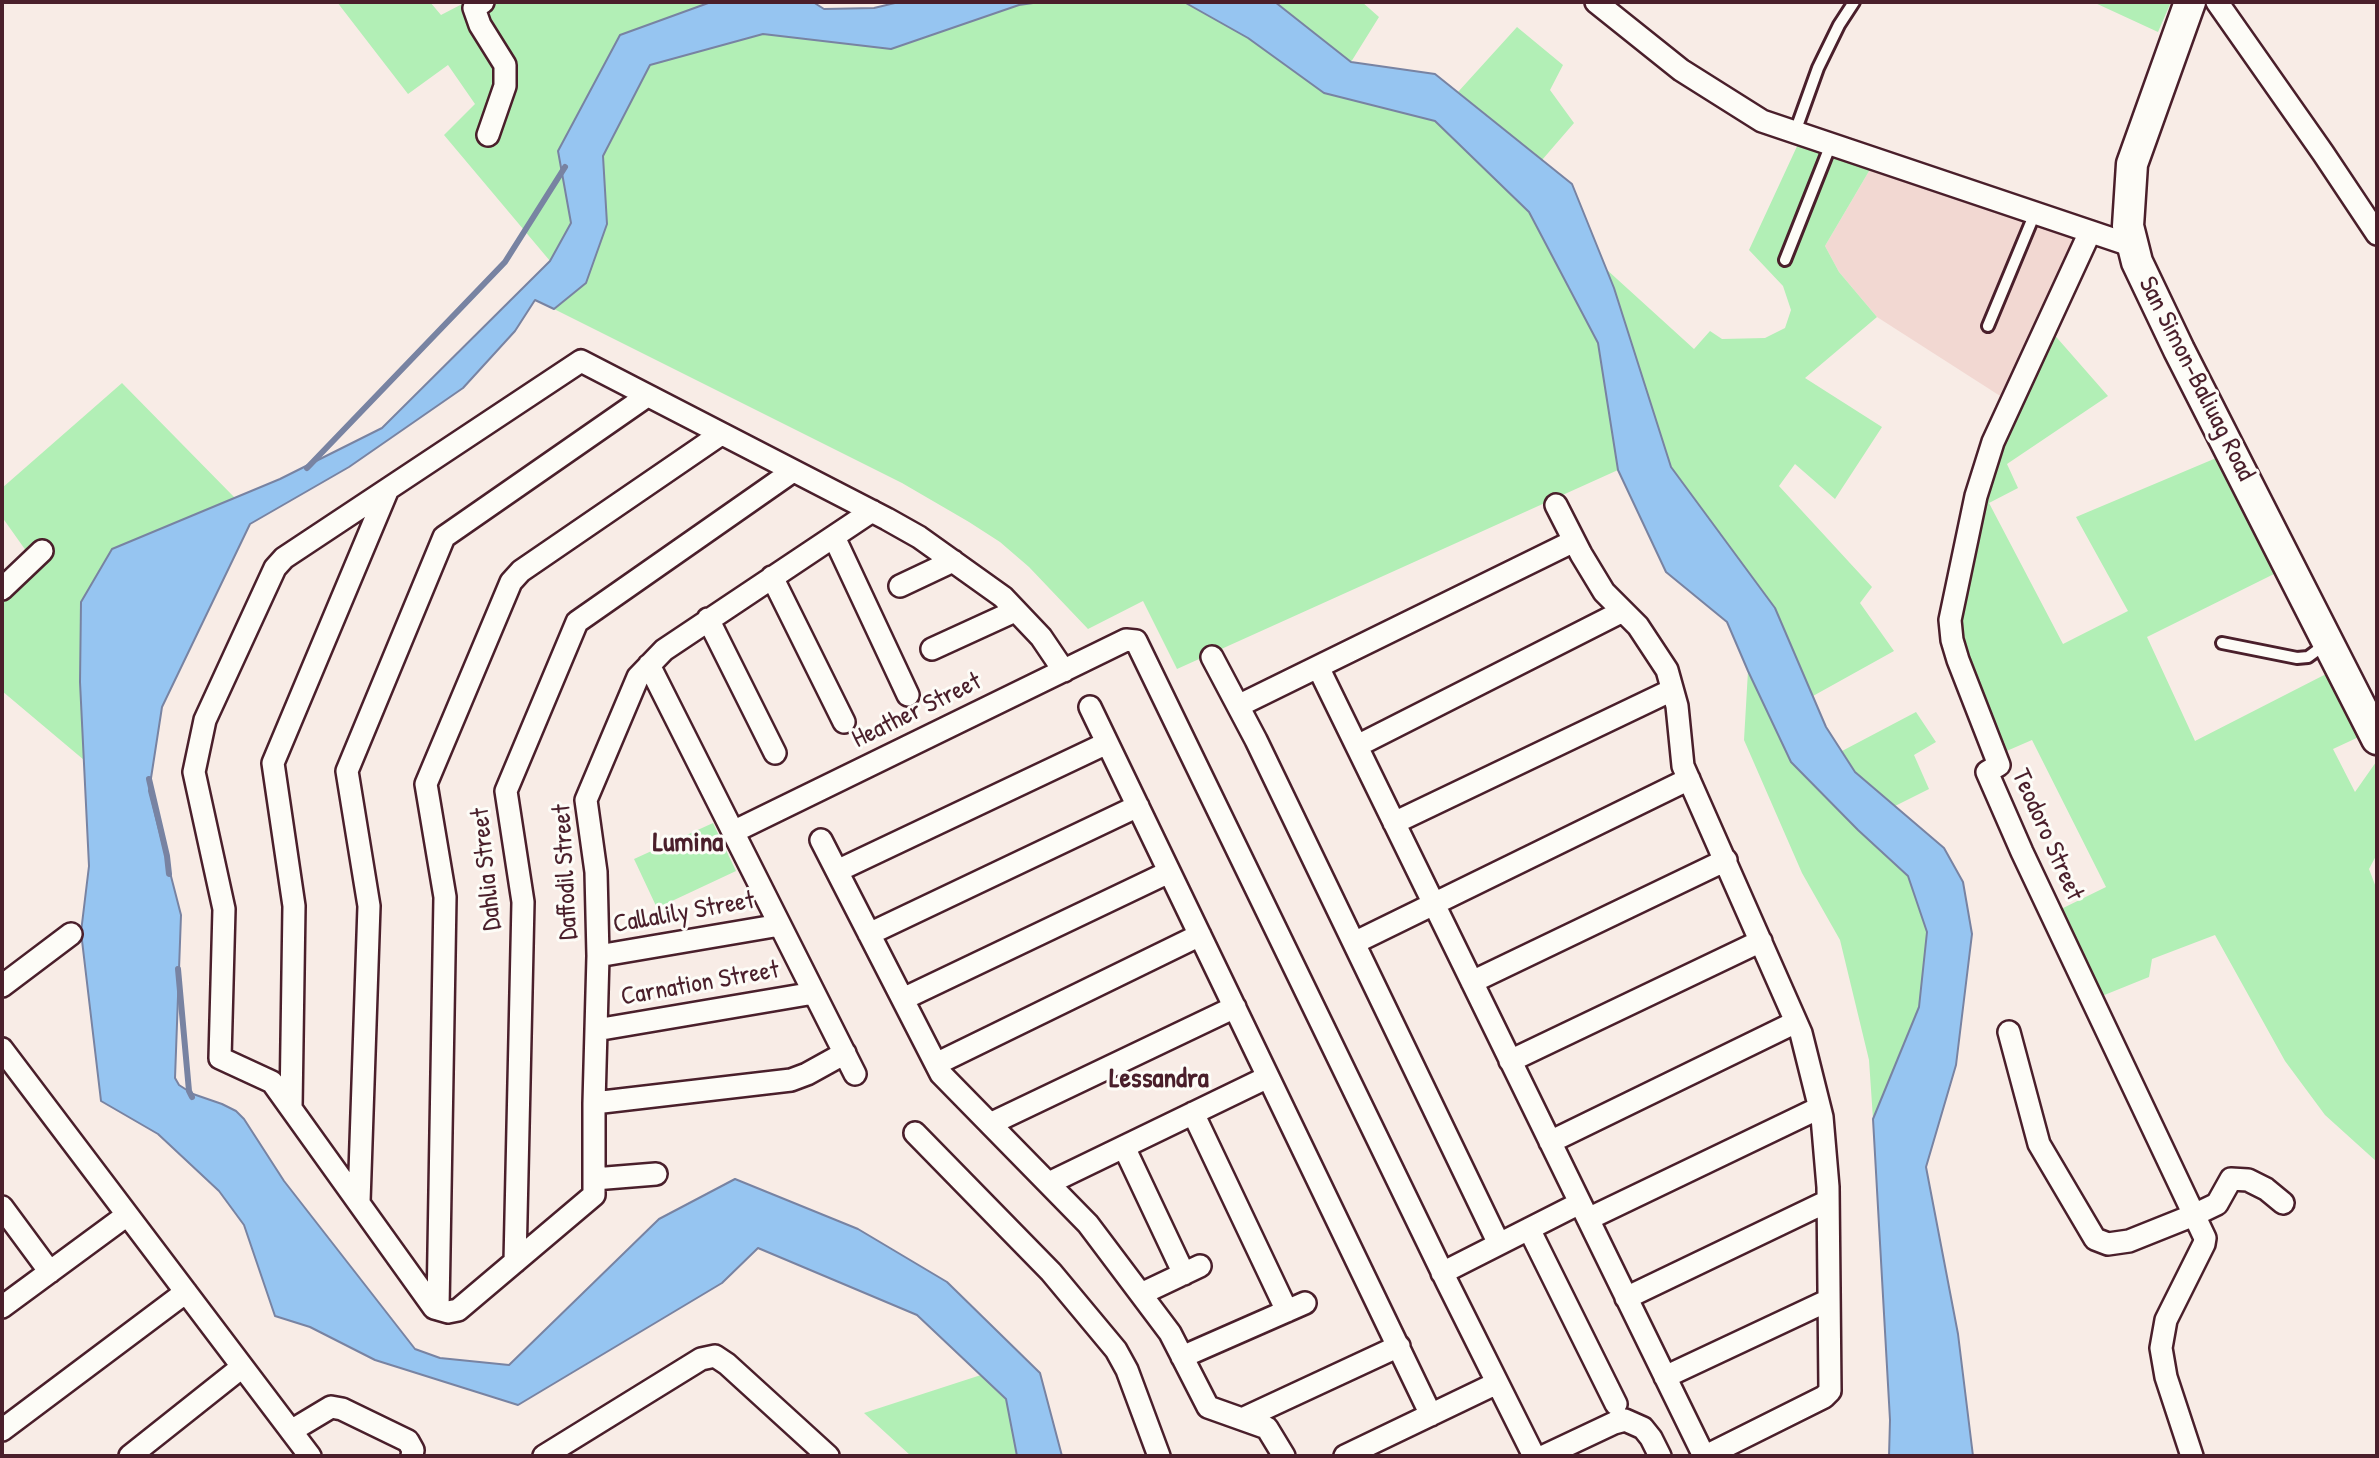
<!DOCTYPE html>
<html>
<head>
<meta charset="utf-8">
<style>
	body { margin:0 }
	#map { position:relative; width:2379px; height:1458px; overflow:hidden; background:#f8ece6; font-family:"Patrick Hand",sans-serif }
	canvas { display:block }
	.frame { position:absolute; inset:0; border:4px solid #4a1f2b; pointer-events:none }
</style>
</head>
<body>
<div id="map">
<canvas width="2379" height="1458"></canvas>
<div class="frame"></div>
</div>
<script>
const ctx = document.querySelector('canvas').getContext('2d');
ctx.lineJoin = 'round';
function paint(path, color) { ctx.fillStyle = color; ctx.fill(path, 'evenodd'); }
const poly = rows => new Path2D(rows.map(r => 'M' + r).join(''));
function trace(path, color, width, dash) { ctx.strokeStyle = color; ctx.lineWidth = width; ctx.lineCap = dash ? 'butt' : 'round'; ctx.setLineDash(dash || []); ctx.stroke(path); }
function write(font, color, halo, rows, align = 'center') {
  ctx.font = font + ' "Patrick Hand",sans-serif'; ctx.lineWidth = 6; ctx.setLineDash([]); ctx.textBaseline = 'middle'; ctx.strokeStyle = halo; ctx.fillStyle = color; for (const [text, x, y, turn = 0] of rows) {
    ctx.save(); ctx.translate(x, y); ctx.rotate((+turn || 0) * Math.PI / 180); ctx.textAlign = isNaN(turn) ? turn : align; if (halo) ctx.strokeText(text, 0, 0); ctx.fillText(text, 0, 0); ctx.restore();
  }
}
const built = poly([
	[1872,166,2081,240,2008,401,1877,317,1839,272,1825,246]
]);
const green = poly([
	[337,2,430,2,441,15,466,2,474,32,498,67,497,85,477,140,489,145,513,88,485,11,499,2,711,2,620,35,558,151,571,223,550,261,444,135,475,104,448,65,408,94],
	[1040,2,1184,2,1248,38,1324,93,1435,121,1529,212,1598,343,1618,470,1177,669,1143,601,1088,629,1029,567,1000,542,969,522,902,483,554,309,586,282,607,224,603,156,650,65,763,34,891,49,1019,5],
	[1275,2,1362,2,1379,17,1351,62],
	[2093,2,2171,2,2158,32],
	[1517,27,1563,65,1550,90,1574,123,1542,160,1458,92],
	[1799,142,1872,166,1825,246,1839,272,1877,317,1805,378,1882,427,1835,499,1795,464,1779,486,1872,587,1860,603,1894,651,1813,696,1775,608,1671,467,1606,269,1694,349,1710,331,1722,339,1765,338,1785,328,1791,310,1783,286,1749,250],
	[2051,331,2108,396,2007,464,2018,488,1989,503,2063,644,2128,611,2076,517,2221,456,2278,572,2147,637,2195,741,2330,672,2363,735,2333,749,2355,792,2376,762,2377,765,2377,854,2369,869,2377,890,2377,1162,2325,1115,2285,1061,2215,935,2152,959,2149,977,2097,998,2057,911,2106,887,2032,740,2002,753,1963,656,1957,622,1986,480],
	[122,383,235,498,112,549,81,602,80,682,84,760,2,691,2,599,29,555,2,517,2,488],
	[1748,671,1791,762,1858,830,1908,876,1927,932,1919,1007,1873,1119,1869,1060,1840,940,1802,873,1744,740],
	[1916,712,1936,742,1914,755,1929,789,1895,806,1855,772,1842,751],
	[713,823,736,871,657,908,634,859],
	[981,1375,1006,1399,1017,1456,911,1456,864,1413]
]);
const water = poly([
	[711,2,813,2,824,9,874,8,899,2,1040,2,1019,5,891,49,763,34,650,65,603,156,607,224,586,283,554,309,535,300,515,331,463,388,349,467,250,524,162,707,149,791,181,915,175,1078,179,1085,193,1094,222,1104,236,1111,244,1119,284,1181,415,1349,440,1358,509,1365,659,1219,735,1179,858,1229,947,1282,1040,1373,1062,1456,1017,1456,1006,1399,917,1315,758,1248,722,1283,518,1405,375,1360,310,1327,275,1316,244,1225,219,1191,158,1134,101,1101,81,932,89,866,80,682,81,602,112,549,280,479,382,428,550,261,571,223,558,151,620,35,711,2],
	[1184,2,1275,2,1351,62,1435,74,1572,184,1614,288,1671,467,1775,608,1826,727,1855,772,1944,848,1963,882,1972,934,1956,1065,1926,1167,1958,1334,1973,1456,1889,1456,1890,1420,1873,1119,1919,1007,1927,932,1908,876,1858,830,1791,762,1748,671,1727,622,1666,572,1618,470,1598,343,1529,212,1435,121,1324,93,1248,38,1184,2]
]);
const stream = poly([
	[307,468,505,262,565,167],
	[149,779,167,856,169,874],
	[178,969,189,1091,192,1097]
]);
const service = poly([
	[1795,132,1818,68,1839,25,1854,2],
	[1785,260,1831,144],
	[1988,326,2035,213],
	[2222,643,2297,658,2308,657,2327,643]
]);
const minor = poly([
	[483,2,474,8,480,25,505,65,505,86,488,135],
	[1596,2,1681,70,1762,121,2133,246],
	[2217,2,2323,153,2377,234],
	[2090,232,1993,442,1976,496,1950,620,1952,640,1958,660,1999,765,1987,772,2022,852,2205,1238,2204,1244,2166,1320,2161,1348,2166,1377,2192,1456],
	[1556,505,1581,554,1604,592,1638,626,1667,670,1677,706,1683,766,1801,1033,1822,1117,1828,1187,1830,1391,1824,1397,1706,1456],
	[872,511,664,650,638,677,586,800,596,872,598,956,594,1103,594,1195,458,1310,448,1312,434,1308,272,1082,220,1058,224,909,194,772,205,720,275,568,284,558,581,361,887,519,919,537,1003,597,1041,637,1064,671],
	[834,537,908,695],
	[772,577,844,722],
	[900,586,953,561],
	[2,589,42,551],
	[708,619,775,753],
	[932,649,1015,611],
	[1212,657,1256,740,1499,1244],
	[649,665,855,1074],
	[1318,667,1704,1456],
	[1238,706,1574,541],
	[1090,707,1431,1415],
	[1357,746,1623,611],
	[1394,823,1672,690],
	[733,832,1126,640,1136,641,1448,1284,1534,1456],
	[821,840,941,1074,1088,1224,1170,1333,1208,1407,1267,1428,1284,1456],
	[837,871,1107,743],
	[869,934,1138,806],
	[1354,943,1689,779],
	[598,956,780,925],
	[1472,982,1726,860],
	[2,986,71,934],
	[903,999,1169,872],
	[596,1030,814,993],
	[2009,1032,2039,1144,2095,1239,2108,1244,2129,1241,2194,1215,2217,1204,2231,1179,2248,1180,2266,1189,2283,1203],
	[2,1049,310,1456],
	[1510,1061,1761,941],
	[936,1064,1200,935],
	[594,1103,791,1080,807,1074,845,1053],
	[291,1108,294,906,273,763,388,489],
	[1193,1113,1287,1311],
	[990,1124,1235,1007],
	[915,1133,1051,1272,1116,1350,1127,1370,1159,1456],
	[1550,1142,1796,1022],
	[1124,1147,1184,1274],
	[594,1179,656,1174],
	[1049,1183,1268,1077],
	[359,1202,369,906,347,771,444,537,647,396],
	[2,1207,50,1272],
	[1588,1219,1819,1108],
	[1529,1229,1616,1404],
	[515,1262,523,902,506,791,577,622,793,471],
	[1442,1273,1580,1203],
	[1141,1294,1200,1266],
	[1626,1298,1828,1201],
	[2,1307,127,1215],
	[438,1309,445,897,426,784,511,582,521,571,721,434],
	[1182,1357,1305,1303],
	[1665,1377,1829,1300],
	[1242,1419,1399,1346],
	[2,1430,186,1292],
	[291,1431,331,1407,342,1409,408,1441,413,1450,412,1456],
	[130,1456,242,1367],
	[544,1456,701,1359,715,1356,727,1364,828,1456],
	[1345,1456,1497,1383],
	[1544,1456,1614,1423,1625,1420,1643,1428,1651,1438,1660,1456]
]);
const secondary = poly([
	[2190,2,2132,164,2128,226,2137,262,2179,350,2377,739]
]);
const streetNames = [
	["San Simon-Baliuag Road",2196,379,63],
	["Heather Street",917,711,-26],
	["Teodoro Street",2047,835,66],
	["Dahlia Street",487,869,-96],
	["Daffodil Street",566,872,-93],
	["Callalily Street",684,913,-10],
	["Carnation Street",700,984,-10]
];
const neighbourhoodNames = [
	["Lumina",688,844],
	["Lessandra",1159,1080]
];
paint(built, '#f2d8d2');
paint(green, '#b2efb6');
paint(water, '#96c5f1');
trace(water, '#7883a2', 2);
trace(stream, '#7883a2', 6);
trace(service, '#4a1f2b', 16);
trace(minor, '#4a1f2b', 26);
trace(secondary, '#4a1f2b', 35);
trace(service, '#fdfcf7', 10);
trace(minor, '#fdfcf7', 21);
trace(secondary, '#fdfcf7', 30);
write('26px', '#4a1f2b', '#fdfcf7', streetNames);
write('bold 28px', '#4a1f2b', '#fdfcf7', neighbourhoodNames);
</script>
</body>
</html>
